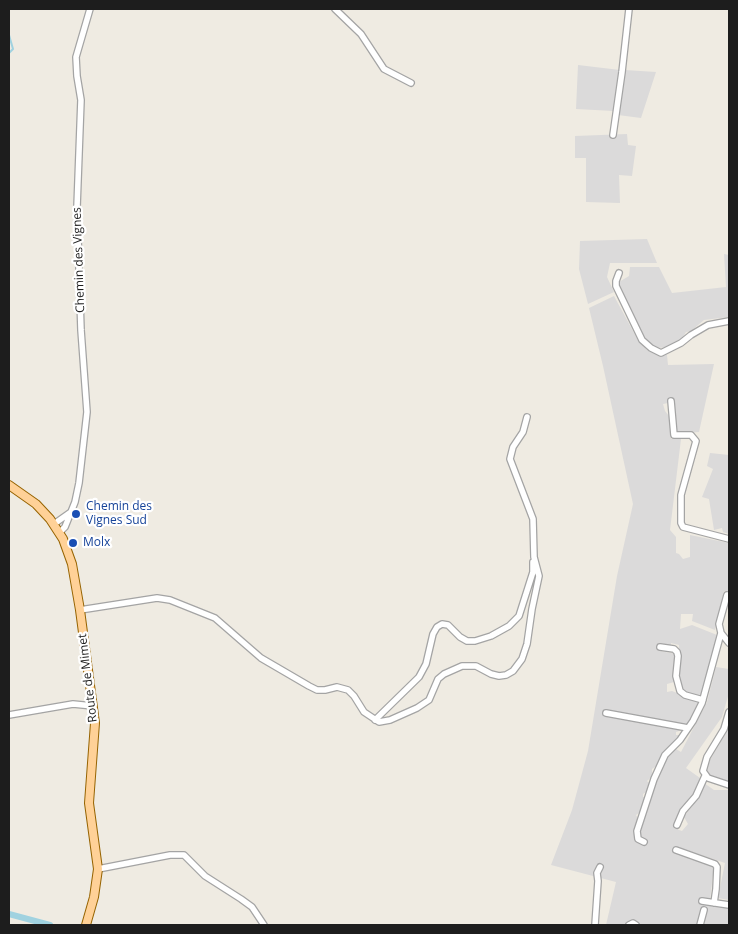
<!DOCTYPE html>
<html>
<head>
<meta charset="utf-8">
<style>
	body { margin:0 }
	#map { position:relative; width:738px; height:934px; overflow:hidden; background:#efebe2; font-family:"Open Sans",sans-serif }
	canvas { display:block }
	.frame { position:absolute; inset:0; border:10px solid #1d1d1d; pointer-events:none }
</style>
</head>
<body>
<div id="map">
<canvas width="738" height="934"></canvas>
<div class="frame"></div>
</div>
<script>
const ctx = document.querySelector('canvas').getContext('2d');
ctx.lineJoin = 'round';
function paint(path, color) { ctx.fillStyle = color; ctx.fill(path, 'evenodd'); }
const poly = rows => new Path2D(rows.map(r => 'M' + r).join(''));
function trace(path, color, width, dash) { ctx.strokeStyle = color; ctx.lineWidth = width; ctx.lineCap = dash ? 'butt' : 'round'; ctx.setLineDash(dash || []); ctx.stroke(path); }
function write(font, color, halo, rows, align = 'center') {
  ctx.font = font + ' "Open Sans",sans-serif'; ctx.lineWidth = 4.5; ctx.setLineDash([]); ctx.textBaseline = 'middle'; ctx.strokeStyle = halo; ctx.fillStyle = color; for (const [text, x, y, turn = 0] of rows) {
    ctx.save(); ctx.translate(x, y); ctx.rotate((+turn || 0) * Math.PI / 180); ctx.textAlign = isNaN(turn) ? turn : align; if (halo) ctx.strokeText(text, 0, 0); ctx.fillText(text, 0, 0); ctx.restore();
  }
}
const residential = poly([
	[578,65,620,70,614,111,576,109],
	[625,70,656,72,641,118,618,115],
	[627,134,628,145,636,146,632,176,619,175,620,203,586,202,586,158,575,158,575,136],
	[647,239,657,263,610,263,607,277,614,292,588,304,579,269,580,241],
	[724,254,729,255,729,317,704,320,691,331,686,332,682,339,670,347,657,348,650,344,643,336,618,286,619,282,629,276,630,267,659,267,672,293,726,287],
	[614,296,639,342,647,350,660,356,667,355,668,365,714,364,699,432,675,434,669,401,668,403,663,404,665,411,669,416,671,439,681,439,670,530,676,537,676,553,679,554,683,559,690,557,690,535,729,543,729,592,724,591,715,630,692,621,693,614,681,614,680,629,692,625,717,635,702,693,698,696,685,693,680,686,678,677,679,645,671,643,671,647,660,646,660,651,676,654,674,682,667,684,667,692,672,691,701,703,687,726,619,718,682,730,676,732,676,735,680,735,658,765,652,769,652,774,655,774,647,781,650,784,648,791,643,794,643,797,646,797,643,810,636,815,638,819,634,836,642,843,645,841,639,836,659,774,670,753,676,749,681,752,707,702,716,667,729,669,729,693,722,717,686,768,700,778,694,794,680,812,674,828,682,831,688,824,684,817,699,796,704,783,714,790,729,790,729,900,718,898,725,863,677,847,674,852,714,866,710,900,702,898,701,903,729,908,729,925,606,925,616,882,551,865,572,810,588,751,617,576,633,504,603,366,589,308],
	[710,453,729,455,729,534,723,532,722,528,714,530,709,499,702,497,713,469,707,466],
	[729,724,729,782,708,776,705,772,710,760,727,731]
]);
const stream = poly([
	[9,35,13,49,9,53]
]);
const canal = poly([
	[9,914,50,925]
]);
const minor = poly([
	[335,9,361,34,384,69,411,83],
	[613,135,622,72,629,9],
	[619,273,616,281,616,286,642,340,651,348,661,353,681,343,691,335,708,325,729,321],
	[671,401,674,435,691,435,696,441,681,495,681,523,683,527,729,539],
	[71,512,75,502,79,483,87,412,81,330,77,207,81,100,77,76,76,57,90,9],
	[54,524,71,512,65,527,59,533],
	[727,595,719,624,721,633,729,643],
	[80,610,157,598,170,600,215,618,261,658,309,686,317,690,325,690,337,687,348,690,354,696,364,712,379,722,390,720,417,708,429,700,438,679,444,674,462,666,476,666,491,674,499,676,506,675,513,671,522,659,527,644,532,609,539,576,534,557,533,519,510,459,513,447,523,432,527,417],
	[660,647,674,649,677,652,678,656,676,676,680,691,685,695,703,700],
	[729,712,724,729,707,757,703,771,708,778,729,785],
	[606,713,688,728],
	[9,715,73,704,93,706],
	[375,720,419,677,426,664,433,634,437,627,442,624,448,625,460,637,467,641,475,641,491,636,509,626,519,616,533,572,533,562],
	[677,825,683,811,696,796,705,776],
	[644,842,638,839,637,831,654,779,665,755,680,740,693,721,702,703,721,633],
	[676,850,715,864,717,867,716,889,714,903],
	[98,869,170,855,184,855,205,876,241,899,252,907,264,925],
	[702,901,729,905],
	[595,925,598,881,597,873,600,867],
	[629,925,633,923,636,925],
	[700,925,704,910]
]);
const major = poly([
	[9,485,36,504,50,519,63,539,72,564,80,610,95,723,89,803,98,869,94,897,86,925]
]);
const markers = [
	[76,514,5,"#1a4fb4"],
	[73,543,5,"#1a4fb4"]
];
const streetNames = [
	["Chemin des Vignes",79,260,-92],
	["Route de Mimet",88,678,-97]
];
const transitNames = [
	["Chemin des",86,507],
	["Vignes Sud",86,521],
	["Molx",83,543]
];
paint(residential, '#dbdada');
trace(stream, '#a0d2e0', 2);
trace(canal, '#a0d2e0', 6);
trace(minor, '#a4a4a4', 8);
trace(major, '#966300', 10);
trace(minor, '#fff', 5.5);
trace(major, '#ffd197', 8);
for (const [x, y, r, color] of markers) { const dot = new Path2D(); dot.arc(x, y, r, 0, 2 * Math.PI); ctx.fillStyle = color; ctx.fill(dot); trace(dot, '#fff', 2); }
write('12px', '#1d1d1d', '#fff', streetNames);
write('12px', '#164399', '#fff', transitNames, 'left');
</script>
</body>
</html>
